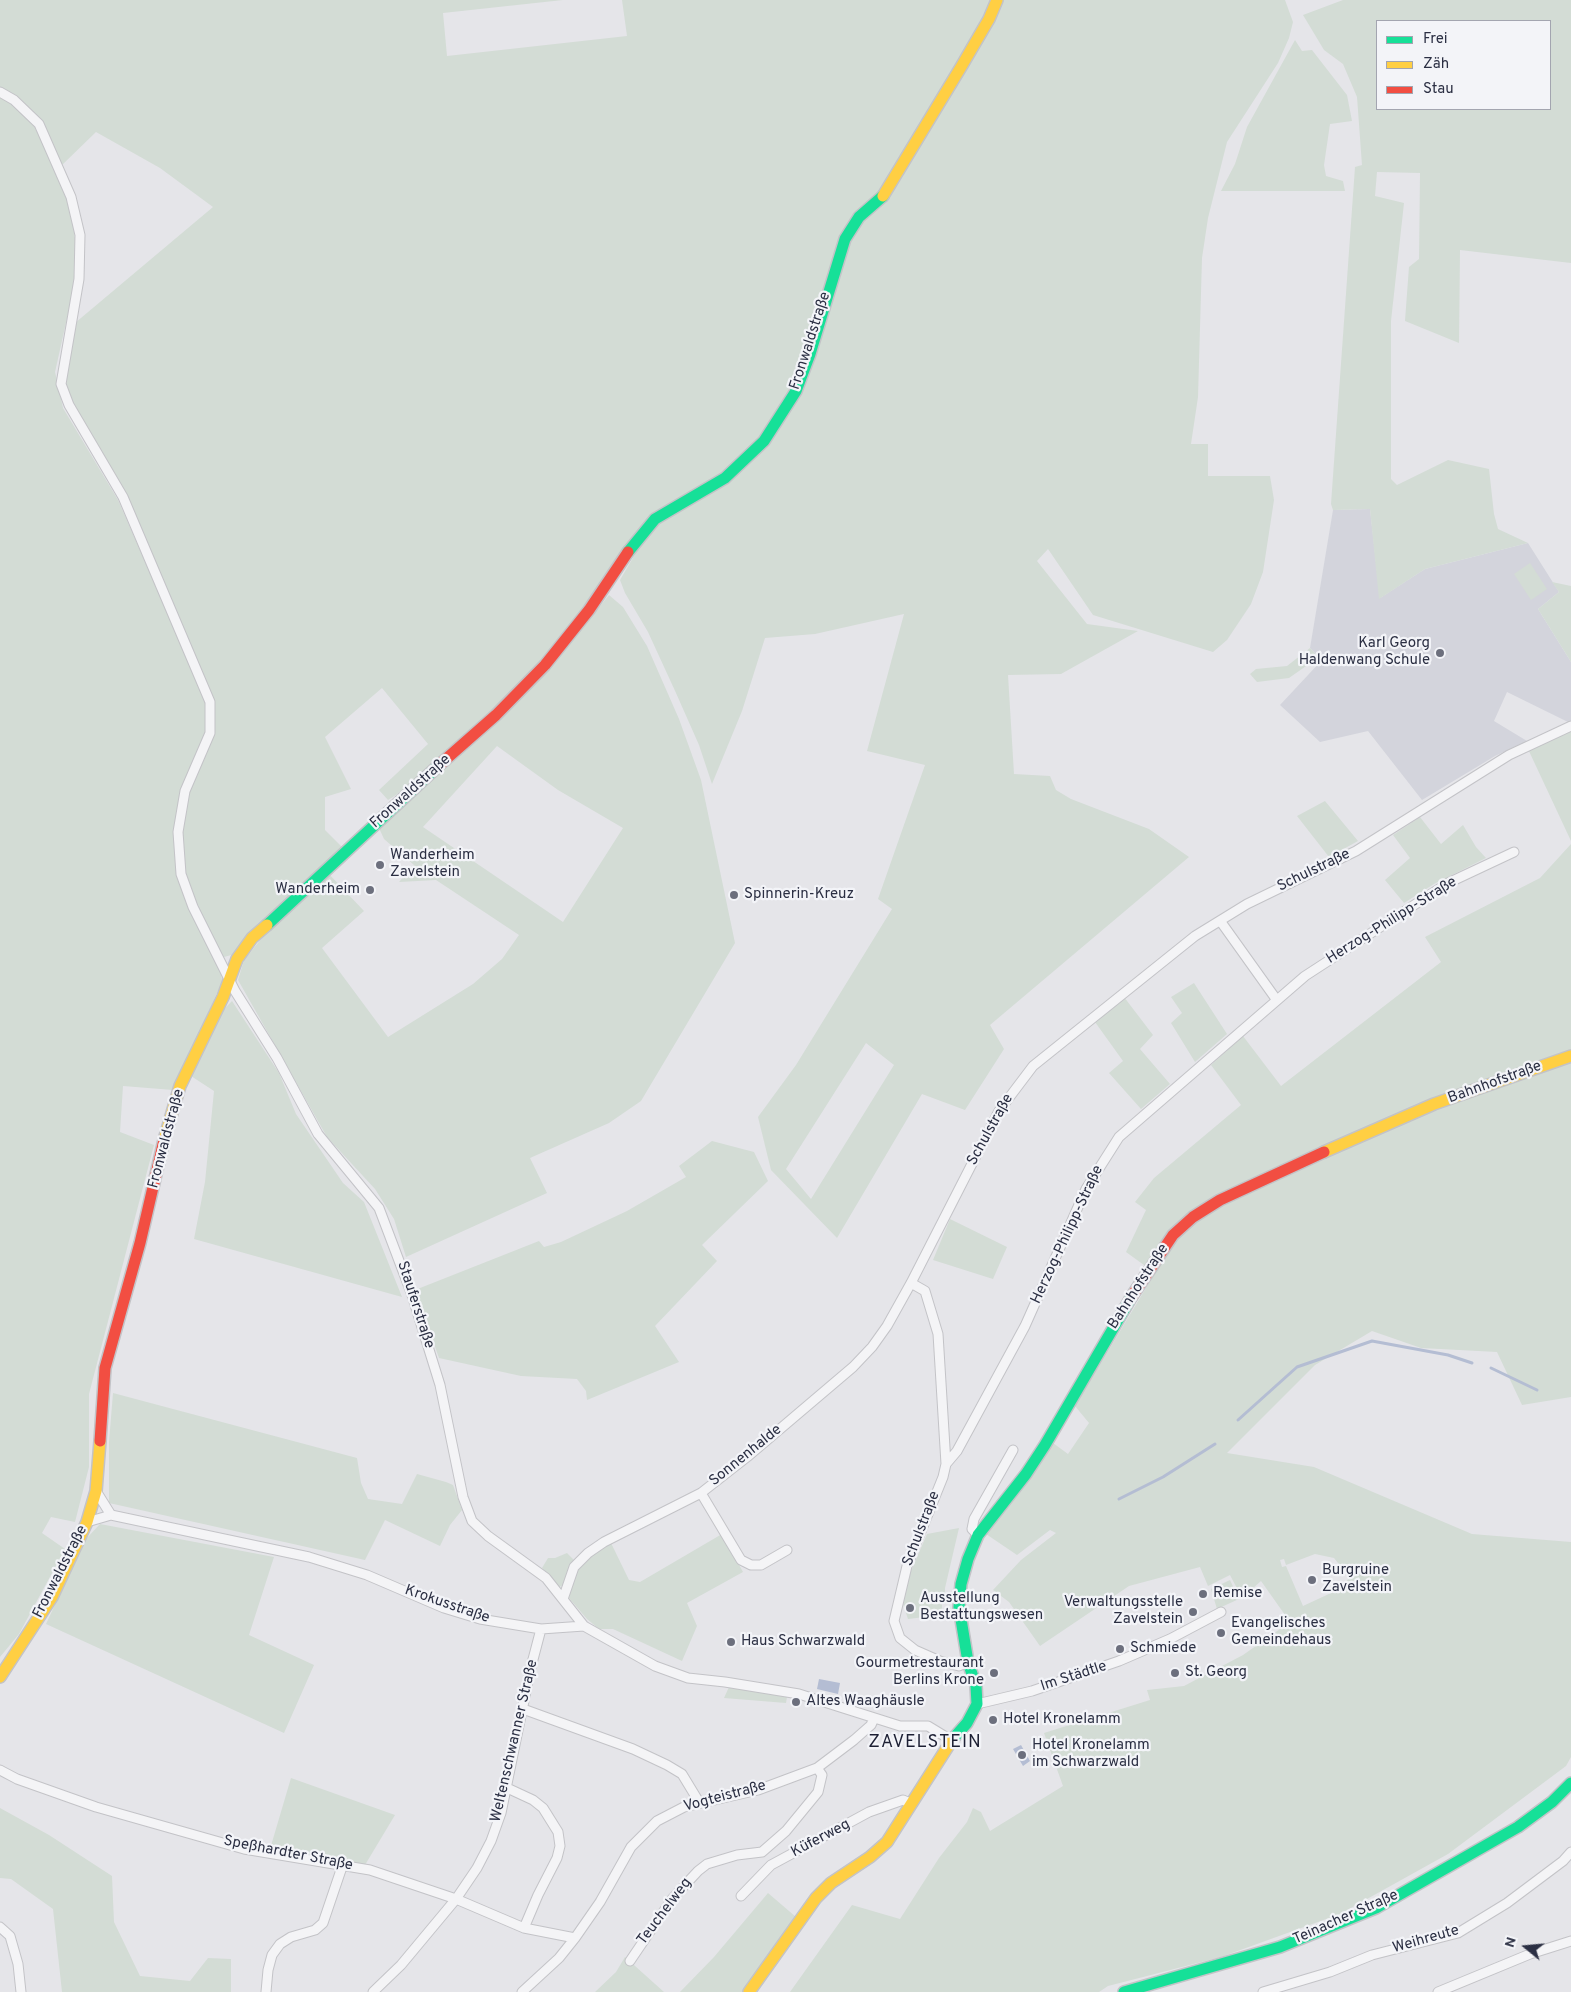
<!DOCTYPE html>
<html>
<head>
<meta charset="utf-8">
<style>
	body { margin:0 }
	#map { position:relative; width:1571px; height:1992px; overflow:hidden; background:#e5e5e9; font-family:Overpass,sans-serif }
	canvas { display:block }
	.legend { position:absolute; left:1376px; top:20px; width:175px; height:90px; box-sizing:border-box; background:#f3f4f8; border:1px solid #a3a5b0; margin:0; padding:6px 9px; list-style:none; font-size:15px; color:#2b2f43 }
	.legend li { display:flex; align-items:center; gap:10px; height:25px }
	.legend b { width:25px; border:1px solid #a3a5b0 }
	.north { position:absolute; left:1501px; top:1922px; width:50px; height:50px; -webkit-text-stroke:4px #f3f4f8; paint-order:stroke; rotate:287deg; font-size:14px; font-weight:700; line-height:20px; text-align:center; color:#2b2f43 }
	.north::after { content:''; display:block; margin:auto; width:18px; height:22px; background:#2b2f43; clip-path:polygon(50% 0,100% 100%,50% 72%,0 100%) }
</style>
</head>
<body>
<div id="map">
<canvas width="1571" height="1992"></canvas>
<ul class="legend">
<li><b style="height:6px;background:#16e098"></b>Frei</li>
<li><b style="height:6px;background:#ffcf43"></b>Zäh</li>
<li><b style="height:6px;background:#f24e42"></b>Stau</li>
</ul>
<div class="north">N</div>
</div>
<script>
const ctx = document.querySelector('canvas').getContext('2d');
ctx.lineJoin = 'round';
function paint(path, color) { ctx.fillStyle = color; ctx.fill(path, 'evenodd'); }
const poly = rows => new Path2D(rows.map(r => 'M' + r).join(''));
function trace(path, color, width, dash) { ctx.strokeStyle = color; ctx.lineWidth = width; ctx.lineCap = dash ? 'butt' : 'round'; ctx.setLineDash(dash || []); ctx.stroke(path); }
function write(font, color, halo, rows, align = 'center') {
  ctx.font = font + ' Overpass,sans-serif'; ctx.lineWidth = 4.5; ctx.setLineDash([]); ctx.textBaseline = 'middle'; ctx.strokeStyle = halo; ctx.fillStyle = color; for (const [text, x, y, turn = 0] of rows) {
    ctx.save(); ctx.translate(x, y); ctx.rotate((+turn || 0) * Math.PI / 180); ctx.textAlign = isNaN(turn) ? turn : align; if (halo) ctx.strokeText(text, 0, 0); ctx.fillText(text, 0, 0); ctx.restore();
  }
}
const built = poly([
	[1370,509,1380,598,1425,569,1528,543,1559,592,1538,609,1571,662,1571,721,1568,722,1507,692,1494,721,1527,741,1495,756,1422,800,1368,731,1320,742,1280,705,1322,660,1310,648,1333,510]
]);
const green = poly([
	[0,0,563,0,443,13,447,56,627,36,622,0,1285,0,1293,22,1289,38,1278,63,1227,142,1208,218,1202,258,1198,397,1191,444,1208,444,1208,476,1270,476,1274,500,1263,572,1251,604,1227,640,1213,652,1093,615,1048,549,1037,561,1087,624,1138,631,1061,674,1008,675,1014,774,1050,776,1056,790,1071,799,1149,829,1189,857,990,1025,1004,1049,965,1110,922,1094,837,1238,771,1170,758,1117,796,1065,892,909,878,899,925,765,867,751,904,614,815,634,765,638,742,711,712,784,699,745,676,693,648,632,625,593,620,580,638,549,602,586,540,664,450,750,396,795,388,800,379,790,428,744,382,688,325,737,351,789,325,797,325,830,345,850,275,909,247,937,235,954,224,957,210,933,183,871,182,833,184,816,174,827,177,874,221,969,222,982,173,1090,123,1086,120,1132,154,1145,89,1394,89,1467,75,1522,51,1517,42,1533,65,1549,19,1634,0,1657],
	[40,122,48,132,61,166,96,132,160,168,213,207,75,323,65,374,65,387,183,631,150,573,118,500,63,408,55,372,75,282,75,238,69,198,35,128],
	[866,1043,894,1065,811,1199,786,1169],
	[1343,0,1571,0,1571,263,1460,250,1459,343,1405,321,1409,267,1419,259,1420,173,1377,172,1375,196,1404,203,1391,321,1391,479,1397,485,1448,460,1489,469,1494,514,1498,529,1528,543,1425,569,1379,599,1370,509,1333,510,1331,504,1355,167,1362,165,1357,97,1343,64,1324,50,1303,15],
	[1550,21,1550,109,1377,109,1377,21],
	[1295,40,1302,51,1312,50,1347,95,1352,121,1330,124,1324,165,1326,176,1343,181,1345,191,1221,191,1235,164,1247,127],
	[1530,563,1547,589,1531,600,1514,574],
	[1552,582,1571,586,1571,662,1538,609,1559,592],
	[609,595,623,607,647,646,679,719,701,780,735,943,641,1101,609,1123,530,1158,547,1193,406,1257,394,1219,375,1189,327,1137,238,980,244,960,279,917,328,873,364,911,322,948,388,1037,473,984,502,959,519,935,436,880,399,882,414,865,384,839,379,828,550,668],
	[497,746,558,790,623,828,563,922,423,827],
	[1310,648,1319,657,1289,678,1257,682,1250,674,1256,669,1287,666],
	[1571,729,1571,841,1528,749],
	[1325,801,1358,841,1329,857,1297,816],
	[1420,817,1441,844,1463,825,1476,847,1486,858,1434,884,1404,903,1385,880,1410,858,1393,835],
	[1571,844,1571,1397,1522,1405,1497,1352,1421,1348,1372,1331,1315,1365,1227,1453,1314,1467,1472,1534,1571,1542,1571,1757,1566,1766,1448,1854,1340,1914,1221,1957,1108,1986,1099,1992,790,1992,852,1905,900,1919,939,1858,967,1822,973,1808,981,1812,990,1831,1063,1786,1044,1733,1150,1700,1147,1690,1184,1686,1243,1655,1290,1622,1261,1581,1242,1598,1230,1575,1208,1586,1200,1567,1129,1586,1040,1646,1009,1602,993,1590,1021,1560,1056,1533,1050,1530,1017,1555,986,1534,1053,1443,1068,1454,1089,1423,1075,1406,1155,1273,1126,1252,1146,1210,1135,1202,1154,1178,1241,1105,1211,1065,1243,1036,1281,1086,1441,962,1425,937,1540,878],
	[1315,1554,1334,1558,1350,1578,1331,1593,1303,1606,1286,1566,1282,1567,1280,1560,1284,1559,1286,1565],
	[1194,983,1227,1034,1195,1062,1171,1023,1182,1013,1171,997],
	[1124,997,1153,1035,1140,1049,1170,1084,1141,1109,1109,1073,1123,1061,1095,1022],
	[232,1001,279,1073,296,1114,343,1183,364,1202,402,1297,194,1239,205,1182,214,1091,191,1076,223,1010],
	[712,1141,754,1152,768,1181,702,1245,717,1261,655,1326,679,1362,587,1400,586,1391,577,1379,521,1376,439,1358,415,1290,539,1241,544,1247,561,1242,627,1211,686,1177,679,1166],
	[950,1219,1007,1247,993,1279,933,1260],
	[113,1393,357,1458,361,1483,368,1499,402,1504,417,1474,446,1482,453,1485,462,1510,450,1525,440,1546,385,1520,365,1560,109,1503,109,1442],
	[100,1524,274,1557,249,1635,314,1665,284,1733,46,1624,85,1540],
	[959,1528,945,1588,945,1600,942,1601,942,1615,908,1619,903,1604,911,1571,927,1534],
	[722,1534,743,1572,687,1603,697,1626,682,1661,613,1629,599,1629,587,1619,569,1598,570,1582,584,1558,611,1543,629,1580,640,1582],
	[567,1553,576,1562,566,1584,559,1587,542,1568,548,1558,555,1558],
	[1230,1580,1239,1599,1217,1609,1211,1589],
	[729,1687,787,1697,786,1703,724,1698],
	[291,1778,395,1815,365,1865,270,1849],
	[0,1808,49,1835,112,1876,114,1922,140,1976,190,1981,208,1958,231,1959,231,1992,62,1992,53,1909,11,1879,0,1878],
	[768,1893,803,1923,755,1992,680,1992,714,1957],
	[625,1957,664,1992,595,1992,616,1972]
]);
const water = poly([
	[819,1679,840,1683,838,1694,817,1689],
	[1021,1745,1030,1761,1023,1766,1013,1749]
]);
const stream = poly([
	[1491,1368,1537,1390],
	[1238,1420,1297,1367,1372,1341,1448,1355,1472,1363],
	[1119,1499,1163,1477,1215,1444]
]);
const street = poly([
	[0,92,14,100,39,124,71,197,80,235,79,279,61,384,69,405,123,497,210,702,210,733,185,791,178,832,181,874,193,907,235,991,277,1058,318,1134,379,1208,412,1295,440,1385,463,1497,472,1521,488,1536,546,1578,584,1626],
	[1221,922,1276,999],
	[911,1283,925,1291,938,1334,946,1464,943,1477,907,1566,894,1621,900,1638,915,1650,940,1661,959,1666,968,1662],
	[946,1464,957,1451,1025,1326,1086,1189,1119,1137,1305,976,1448,883,1514,852],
	[96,1491,111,1515],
	[701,1493,741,1560,751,1565,761,1565,787,1550],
	[87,1522,111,1515,309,1557,367,1575,444,1608,480,1619,541,1629,584,1626,655,1666,688,1678,725,1682,799,1694,900,1726,928,1726,951,1740],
	[978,1535,972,1529,974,1519,1013,1450],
	[563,1599,574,1567,588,1553,604,1542,701,1493,747,1457,853,1367,872,1347,887,1326,911,1283,999,1111,1033,1066,1195,936,1247,904,1356,851,1509,755,1571,726],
	[977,1704,1032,1691,1119,1661,1170,1639,1221,1612],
	[523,1709,633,1749,667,1765,682,1774,699,1802],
	[0,1770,17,1779,96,1807,244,1849,370,1870,456,1899,524,1928,575,1938],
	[505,1787,533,1800,543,1808,558,1832,560,1846,557,1858,538,1895,524,1928],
	[741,1896,771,1865,869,1812,903,1800,910,1803],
	[0,1927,10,1936,18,1964,21,1992],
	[630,1961,672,1899,698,1871,707,1864,737,1855,762,1852,786,1831,818,1792,822,1775,817,1768],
	[266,1992,268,1970,272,1955,280,1944,291,1937,315,1930,323,1923,343,1864],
	[373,1992,401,1965,456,1899,477,1868,491,1841,501,1813,531,1667,541,1629],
	[522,1992,559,1958,575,1938,600,1902,631,1847,657,1821,684,1807,758,1790,817,1768,854,1740,871,1725,874,1718],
	[1263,1992,1330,1972,1372,1955,1458,1933,1507,1903,1563,1861,1571,1852],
	[1438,1992,1530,1954,1571,1941]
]);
const fast = poly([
	[628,552,655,519,725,478,764,441,796,391,810,354,845,239,859,217,883,196],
	[267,925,437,767],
	[952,1740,967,1723,977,1704,976,1686,968,1662,959,1607,961,1584,968,1559,978,1535,1026,1474,1045,1445,1132,1296],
	[1124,1992,1280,1947,1376,1908,1518,1827,1552,1802,1571,1783]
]);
const slow = poly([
	[883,196,961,67,989,19,997,0],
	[164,1140,180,1086,223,997,237,959,252,938,267,925],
	[1324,1152,1434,1104,1571,1056],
	[0,1677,52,1597,87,1522,96,1491,100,1441],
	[749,1992,816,1898,831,1883,870,1857,887,1842,952,1740]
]);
const jam = poly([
	[437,767,496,715,545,665,589,610,628,552],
	[1132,1296,1173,1235,1193,1217,1220,1200,1324,1152],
	[100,1441,105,1368,140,1243,164,1140]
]);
const markers = [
	[1440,653,5,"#6c6f7d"],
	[380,865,5,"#6c6f7d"],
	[370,890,5,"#6c6f7d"],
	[734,895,5,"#6c6f7d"],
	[1312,1580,5,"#6c6f7d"],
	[1203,1594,5,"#6c6f7d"],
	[910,1608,5,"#6c6f7d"],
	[1193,1612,5,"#6c6f7d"],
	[1221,1633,5,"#6c6f7d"],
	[731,1642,5,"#6c6f7d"],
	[1120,1649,5,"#6c6f7d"],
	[994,1673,5,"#6c6f7d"],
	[1175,1673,5,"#6c6f7d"],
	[796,1702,5,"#6c6f7d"],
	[993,1720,5,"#6c6f7d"],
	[1022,1755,5,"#6c6f7d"]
];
const streetNames = [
	["Fronwaldstraße",811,341,-72],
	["Fronwaldstraße",411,792,-42],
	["Schulstraße",1314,871,-26],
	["Herzog-Philipp-Straße",1392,921,-32],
	["Bahnhofstraße",1495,1083,-20],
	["Schulstraße",991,1130,-61],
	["Fronwaldstraße",167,1139,-75],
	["Herzog-Philipp-Straße",1068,1235,-65],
	["Bahnhofstraße",1139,1287,-57],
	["Stauferstraße",415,1305,72],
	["Sonnenhalde",746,1456,-39],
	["Schulstraße",922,1529,-69],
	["Fronwaldstraße",61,1572,-63],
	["Krokusstraße",447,1605,19],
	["Im Städtle",1074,1677,-18],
	["Weltenschwanner Straße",515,1741,-77],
	["Vogteistraße",725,1797,-15],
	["Küferweg",821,1839,-28],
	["Speßhardter Straße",288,1854,11],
	["Teuchelweg",665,1912,-53],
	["Teinacher Straße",1346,1918,-24],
	["Weihreute",1426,1940,-16]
];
const poiNames = [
	["Karl Georg",1430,644,"right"],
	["Haldenwang Schule",1430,661,"right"],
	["Wanderheim",390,856],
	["Zavelstein",390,873],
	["Wanderheim",360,890,"right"],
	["Spinnerin-Kreuz",744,895],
	["Burgruine",1322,1571],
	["Zavelstein",1322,1588],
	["Remise",1213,1594],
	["Ausstellung",920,1599],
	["Bestattungswesen",920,1616],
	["Verwaltungsstelle",1183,1603,"right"],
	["Zavelstein",1183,1620,"right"],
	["Evangelisches",1231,1624],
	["Gemeindehaus",1231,1641],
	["Haus Schwarzwald",741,1642],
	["Schmiede",1130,1649],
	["Gourmetrestaurant",984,1664,"right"],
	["Berlins Krone",984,1681,"right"],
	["St. Georg",1185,1673],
	["Altes Waaghäusle",806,1702],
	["Hotel Kronelamm",1003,1720],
	["Hotel Kronelamm",1032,1746],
	["im Schwarzwald",1032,1763]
];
const quarterNames = [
	["ZAVELSTEIN",925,1743]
];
paint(built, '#d3d4dc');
paint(green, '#d3dcd5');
paint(water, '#b4bdd3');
trace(stream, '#b4bdd3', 3);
trace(street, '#c3c3c7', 11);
trace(fast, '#c3c3c7', 14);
trace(slow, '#c3c3c7', 14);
trace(jam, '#c3c3c7', 14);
trace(street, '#f4f4f6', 9);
trace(fast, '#16e098', 11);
trace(slow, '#ffcf43', 11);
trace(jam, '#f24e42', 11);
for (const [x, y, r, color] of markers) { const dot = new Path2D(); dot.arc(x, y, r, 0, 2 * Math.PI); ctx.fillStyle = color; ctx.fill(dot); trace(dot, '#f3f4f8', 2); }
write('15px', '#2b2f43', '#f3f4f8', streetNames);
write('15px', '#2b2f43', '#f3f4f8', poiNames, 'left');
ctx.letterSpacing = '1px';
write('18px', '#1d2034', '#f3f4f8', quarterNames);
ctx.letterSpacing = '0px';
</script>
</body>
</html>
